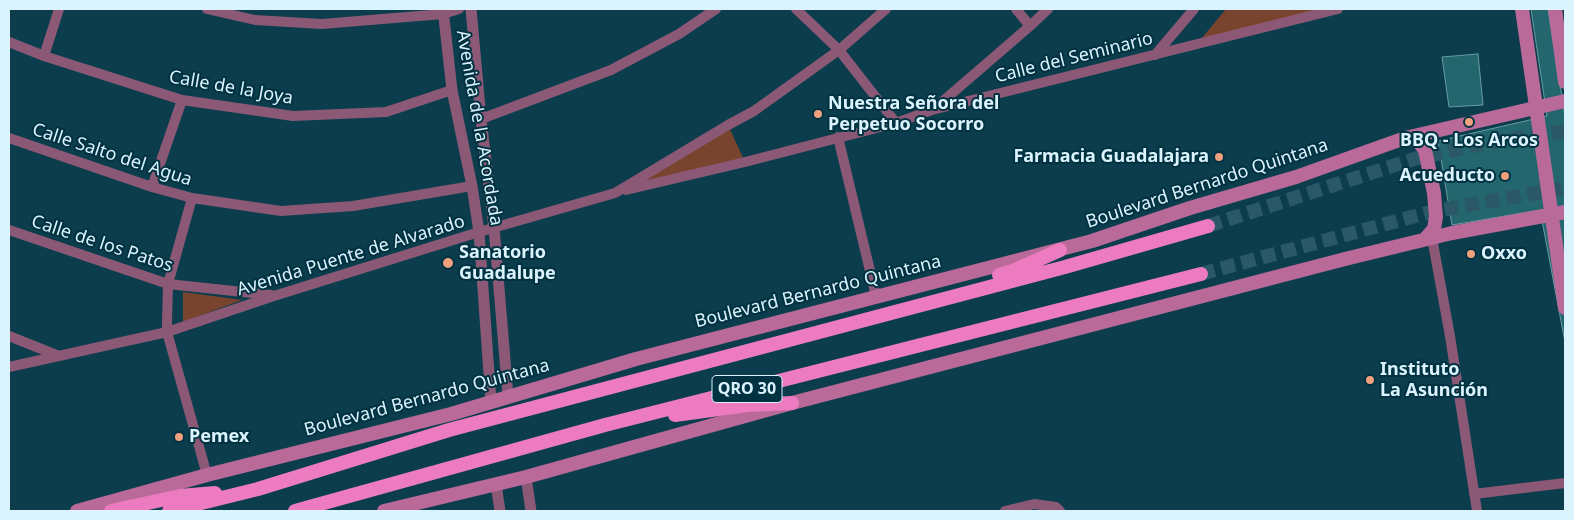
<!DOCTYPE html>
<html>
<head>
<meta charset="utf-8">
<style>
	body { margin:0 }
	#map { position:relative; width:1574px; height:520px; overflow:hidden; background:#0b3d4d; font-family:"Noto Sans",sans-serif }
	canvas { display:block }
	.frame { position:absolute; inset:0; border:10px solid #dbf3fd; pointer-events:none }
</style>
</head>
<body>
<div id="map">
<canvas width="1574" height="520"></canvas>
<div class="frame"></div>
</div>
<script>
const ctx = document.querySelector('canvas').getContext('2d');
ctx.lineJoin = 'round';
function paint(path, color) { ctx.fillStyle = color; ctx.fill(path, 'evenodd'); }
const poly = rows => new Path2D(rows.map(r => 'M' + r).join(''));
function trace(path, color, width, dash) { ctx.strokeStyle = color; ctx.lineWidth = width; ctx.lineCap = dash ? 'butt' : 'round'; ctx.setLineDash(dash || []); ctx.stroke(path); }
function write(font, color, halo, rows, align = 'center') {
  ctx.font = font + ' "Noto Sans",sans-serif'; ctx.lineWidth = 4; ctx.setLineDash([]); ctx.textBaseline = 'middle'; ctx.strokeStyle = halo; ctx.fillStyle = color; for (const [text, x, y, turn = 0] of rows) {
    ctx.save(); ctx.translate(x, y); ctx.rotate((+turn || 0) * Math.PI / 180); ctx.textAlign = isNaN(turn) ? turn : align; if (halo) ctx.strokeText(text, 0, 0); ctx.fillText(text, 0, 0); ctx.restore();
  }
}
const green = poly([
	[1226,9,1325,9,1196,45],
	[728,125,745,162,615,193],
	[183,292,242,300,183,322]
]);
const building = poly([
	[1531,9,1548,9,1565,116,1565,342,1540,210,1452,225,1438,141,1547,116,1531,9],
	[1478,54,1483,105,1449,107,1442,57,1478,54]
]);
const trunkTunnel = poly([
	[1208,226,1414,159,1491,142,1565,131],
	[1201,274,1430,212,1565,188]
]);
const minor = poly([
	[207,9,255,20,322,24,443,14,459,9],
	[796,9,839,50,896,123],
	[1016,9,1030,26],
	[9,42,44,56,182,100,293,116,386,112,452,90],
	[1155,55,1194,9],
	[44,56,59,9],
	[935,108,1030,26,1048,9],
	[481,119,611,70,679,34,716,9],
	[838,137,876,296],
	[9,138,152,187,192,198,281,211,353,206,472,186],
	[152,187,182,100],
	[626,190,745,162,896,123,932,110,1338,9],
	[192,198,168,284,167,323,167,332,207,475],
	[9,230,168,284,271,295],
	[1432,238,1450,336,1477,511],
	[9,336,59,356],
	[9,367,167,332,274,296,479,232,615,193,728,125,754,111,839,50,886,9],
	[1474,494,1565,483],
	[1005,511,1034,504,1056,507,1060,511]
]);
const tertiary = poly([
	[443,9,452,90,472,186,479,232,491,402],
	[471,9,481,119,494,228,508,396],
	[526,477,531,511],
	[496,484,500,511]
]);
const secondary = poly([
	[1522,9,1565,308],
	[1555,9,1565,82],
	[1405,138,1418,141,1425,150,1434,193,1436,217,1434,229,1425,239],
	[77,511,207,475,451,414,636,359,1092,241,1190,208,1296,177,1405,138,1565,101],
	[384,511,526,477,792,403,1345,259,1452,233,1565,212]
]);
const trunk = poly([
	[999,275,1013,271,1060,250],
	[675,415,748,405,792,403],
	[111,511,180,496,215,493],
	[169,511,258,489,449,430,1065,267,1208,226],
	[295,511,605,425,1201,274]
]);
const markers = [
	[818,114,5,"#f1a17d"],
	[1469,122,5,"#f1a17d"],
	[1219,157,5,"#f1a17d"],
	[1505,176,5,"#f1a17d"],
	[1471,254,5,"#f1a17d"],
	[448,263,6,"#f1a17d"],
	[1370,380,5,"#f1a17d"],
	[179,437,5,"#f1a17d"]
];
const shields = [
	[747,389,70]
];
const shieldNames = [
	["QRO 30",747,389]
];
const streetNames = [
	["Calle del Seminario",1074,58,-14],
	["Calle de la Joya",231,88,10],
	["Avenida de la Acordada",479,128,80],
	["Calle Salto del Agua",112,155,18],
	["Boulevard Bernardo Quintana",1207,184,-18],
	["Calle de los Patos",102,244,18],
	["Avenida Puente de Alvarado",351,256,-17],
	["Boulevard Bernardo Quintana",818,292,-14],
	["Boulevard Bernardo Quintana",427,398,-15]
];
const poiNames = [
	["Nuestra Señora del",828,104],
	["Perpetuo Socorro",828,125],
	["BBQ - Los Arcos",1469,141,"center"],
	["Farmacia Guadalajara",1209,157,"right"],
	["Acueducto",1495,176,"right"],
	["Sanatorio",459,253],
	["Guadalupe",459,274],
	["Oxxo",1481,254],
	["Instituto",1380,370],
	["La Asunción",1380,391],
	["Pemex",189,437]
];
paint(green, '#78442d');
paint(building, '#23666d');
trace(building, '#679da3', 1);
trace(trunkTunnel, '#2a5867', 14, [14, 7]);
trace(minor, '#8b5976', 10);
trace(tertiary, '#8b5976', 11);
trace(secondary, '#b96a98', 14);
trace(trunk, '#ec7cbf', 14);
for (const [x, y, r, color] of markers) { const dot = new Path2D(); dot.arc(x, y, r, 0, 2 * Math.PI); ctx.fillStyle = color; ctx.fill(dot); trace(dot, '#003242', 2); }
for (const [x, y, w] of shields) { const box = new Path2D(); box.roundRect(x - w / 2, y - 13.5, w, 27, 4); ctx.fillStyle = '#003242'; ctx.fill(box); trace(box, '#dbf3fd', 1); }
write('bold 16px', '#dbf3fd', null, shieldNames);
write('18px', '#dbf3fd', '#003242', streetNames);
write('bold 18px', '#dbf3fd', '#003242', poiNames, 'left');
</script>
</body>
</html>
